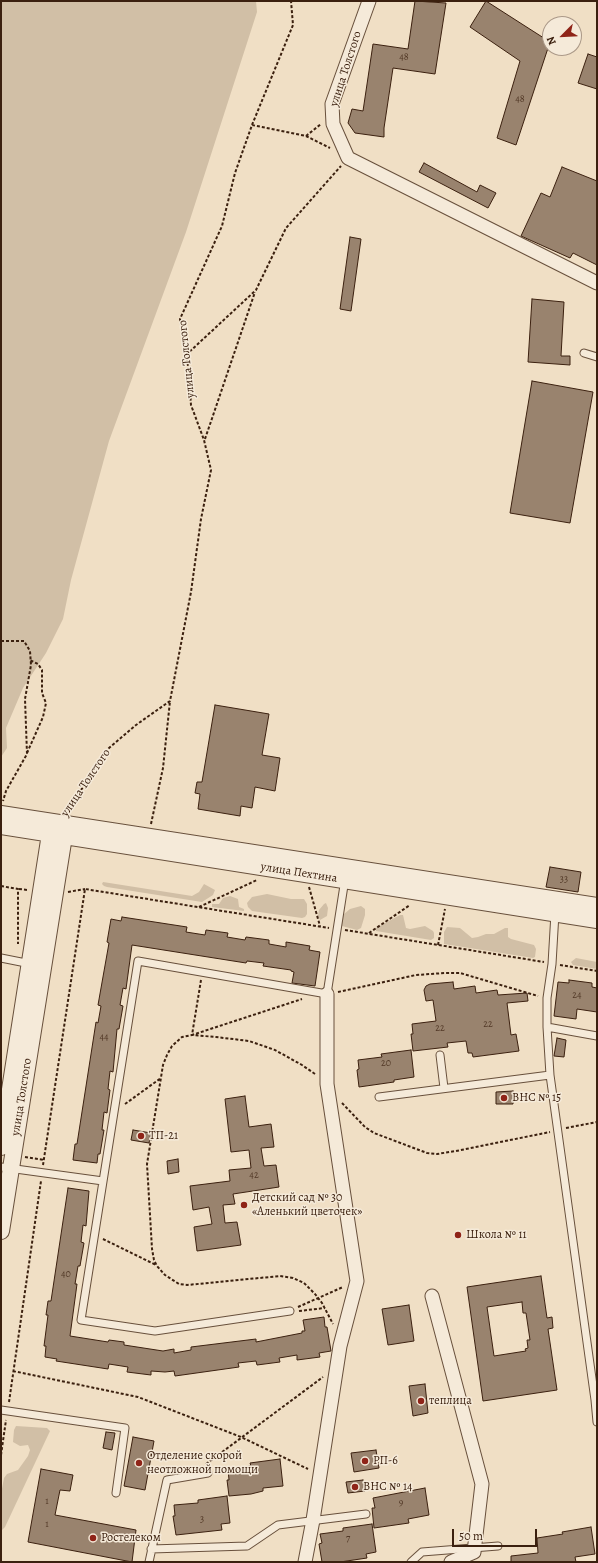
<!DOCTYPE html>
<html>
<head>
<meta charset="utf-8">
<style>
	body { margin:0 }
	#map { position:relative; width:598px; height:1563px; overflow:hidden; background:#f0dfc5; font-family:Alegreya,serif }
	canvas { display:block }
	.frame { position:absolute; inset:0; border:2px solid #3b200f; pointer-events:none }
	.north { position:absolute; left:542px; top:16px; width:40px; height:40px; box-sizing:border-box; background:#f5ead9; border:1px solid #ab9988; border-radius:50%; rotate:246deg; font-size:11px; font-weight:700; line-height:16px; text-align:center; color:#3b200f }
	.north::after { content:''; display:block; margin:auto; width:14px; height:18px; background:#8f2418; clip-path:polygon(50% 0,100% 100%,50% 72%,0 100%) }
	.scale { position:absolute; left:452px; top:1529px; width:85px; height:18px; box-sizing:border-box; border:2px solid #3b200f; border-top:0; padding-left:5px; font-size:12px; line-height:14px; white-space:nowrap; color:#3b200f; -webkit-text-stroke:3px #f5ead9; paint-order:stroke }
</style>
</head>
<body>
<div id="map">
<canvas width="598" height="1563"></canvas>
<div class="frame"></div>
<div class="north">N</div>
<div class="scale">50 m</div>
</div>
<script>
const ctx = document.querySelector('canvas').getContext('2d');
ctx.lineJoin = 'round';
function paint(path, color) { ctx.fillStyle = color; ctx.fill(path, 'evenodd'); }
const poly = rows => new Path2D(rows.map(r => 'M' + r).join(''));
function trace(path, color, width, dash) { ctx.strokeStyle = color; ctx.lineWidth = width; ctx.lineCap = dash ? 'butt' : 'round'; ctx.setLineDash(dash || []); ctx.stroke(path); }
function write(font, color, halo, rows, align = 'center') {
  ctx.font = font + ' Alegreya,serif'; ctx.lineWidth = 3; ctx.setLineDash([]); ctx.textBaseline = 'middle'; ctx.strokeStyle = halo; ctx.fillStyle = color; for (const [text, x, y, turn = 0] of rows) {
    ctx.save(); ctx.translate(x, y); ctx.rotate((+turn || 0) * Math.PI / 180); ctx.textAlign = isNaN(turn) ? turn : align; if (halo) ctx.strokeText(text, 0, 0); ctx.fillText(text, 0, 0); ctx.restore();
  }
}
const green = poly([
	[1,1,256,1,257,12,186,232,109,441,71,580,63,619,46,653,23,688,6,728,7,748,1,757],
	[103,882,192,896,199,892,204,884,215,890,213,895,202,902,107,887,104,886,102,884],
	[267,894,291,899,304,899,307,904,307,914,305,917,302,918,252,911,248,907,247,903,252,897],
	[230,896,238,899,239,907,244,909,244,911,212,907,212,904,219,904,223,898],
	[326,903,328,908,327,916,320,920,318,916,319,910,324,904],
	[361,906,365,909,365,915,361,928,357,930,342,926,341,919,344,914,350,909],
	[400,915,403,915,406,928,410,929,425,926,433,931,434,933,434,938,431,940,376,931,376,928],
	[447,927,460,928,472,938,478,937,486,934,494,934,505,928,508,928,508,937,511,939,534,945,536,949,535,957,533,958,444,944,444,932],
	[576,958,597,962,597,969,573,965,571,962],
	[16,1426,47,1428,50,1431,5,1527,1,1531,1,1494,4,1478,7,1474,18,1470,28,1456,30,1450,28,1445,20,1446,13,1442,14,1430]
]);
const building = poly([
	[415,1,446,3,435,74,393,68,384,128,384,137,355,133,348,123,352,109,363,111,373,44,408,49,415,1],
	[486,1,550,42,516,145,497,138,520,61,470,27,486,1],
	[588,54,597,57,597,89,578,83,588,54],
	[424,163,477,192,480,185,496,193,488,208,419,172,424,163],
	[562,167,597,181,597,265,573,253,570,258,521,236,541,193,550,197,562,167],
	[350,237,361,239,351,311,340,309,350,237],
	[532,299,564,302,561,356,570,356,570,365,528,362,532,299],
	[532,381,593,392,570,523,510,513,532,381],
	[215,705,269,714,262,755,280,758,275,791,255,787,252,808,241,806,240,816,198,809,200,794,195,793,197,782,202,782,215,705],
	[550,867,581,872,578,892,546,887,550,867],
	[122,917,187,927,186,932,205,935,206,930,228,933,227,937,245,940,246,937,269,940,269,944,286,947,286,942,310,946,309,950,320,952,315,986,292,983,294,972,291,971,291,970,263,966,264,963,247,961,246,963,132,945,126,989,123,988,120,1005,123,1006,119,1029,117,1029,113,1072,110,1071,108,1089,110,1090,107,1113,104,1112,102,1130,104,1130,100,1154,98,1154,97,1163,73,1160,75,1144,77,1144,96,1022,98,1023,101,1006,98,1005,109,943,107,942,111,919,121,921,122,917],
	[569,980,592,983,592,987,597,988,597,1012,577,1009,576,1019,554,1016,558,982,569,983,569,980],
	[453,982,454,989,475,986,476,993,497,990,498,995,527,993,528,1001,507,1003,511,1035,516,1034,519,1051,473,1057,472,1053,468,1053,466,1041,447,1043,448,1047,413,1051,411,1034,413,1034,412,1024,436,1021,433,1000,426,1001,424,990,426,986,430,984,453,982],
	[557,1038,566,1040,564,1057,554,1056,557,1038],
	[411,1050,414,1077,394,1080,394,1082,359,1087,357,1070,359,1069,358,1060,382,1057,381,1054,411,1050],
	[513,1091,513,1104,496,1104,496,1092,513,1091],
	[245,1096,249,1127,271,1124,274,1147,261,1148,264,1166,276,1165,279,1187,233,1194,235,1204,223,1205,225,1223,237,1222,241,1245,197,1251,194,1227,212,1224,209,1207,193,1210,190,1186,230,1181,229,1170,251,1168,249,1150,231,1152,225,1099,245,1096],
	[133,1130,151,1133,149,1143,131,1140,133,1130],
	[178,1159,179,1172,168,1174,167,1161,178,1159],
	[68,1188,89,1191,86,1226,83,1225,81,1242,84,1243,80,1266,78,1266,75,1284,77,1284,70,1336,108,1342,109,1340,124,1342,124,1345,163,1351,174,1349,174,1353,191,1350,191,1347,256,1339,256,1342,302,1333,302,1331,305,1331,303,1320,324,1317,325,1327,327,1327,331,1351,319,1353,320,1357,297,1360,297,1355,279,1358,280,1362,257,1365,256,1361,238,1363,239,1367,175,1376,174,1371,165,1372,151,1371,151,1375,127,1372,128,1367,109,1364,108,1369,56,1361,57,1359,45,1357,46,1346,44,1346,48,1315,46,1315,48,1301,51,1301,68,1188],
	[541,1276,547,1318,552,1317,553,1328,548,1329,557,1390,483,1401,467,1287,541,1276],
	[522,1302,523,1313,526,1313,530,1340,527,1340,528,1348,525,1349,526,1351,494,1356,487,1307,522,1302],
	[409,1305,414,1341,388,1345,382,1309,409,1305],
	[425,1384,428,1413,413,1416,409,1386,425,1384],
	[106,1432,115,1433,112,1450,103,1448,106,1432],
	[133,1437,154,1441,145,1490,124,1486,133,1437],
	[376,1450,379,1468,354,1472,351,1453,376,1450],
	[280,1459,283,1486,263,1488,263,1491,251,1494,229,1496,227,1480,229,1480,228,1469,251,1466,250,1463,280,1459],
	[41,1469,73,1475,70,1491,60,1490,55,1515,136,1530,132,1562,28,1542,41,1469],
	[363,1480,365,1491,348,1493,346,1482,363,1480],
	[425,1488,429,1515,408,1519,409,1523,374,1528,372,1508,375,1508,373,1498,425,1488],
	[227,1496,230,1523,221,1524,222,1530,176,1535,173,1516,175,1516,174,1505,198,1503,198,1500,227,1496],
	[372,1524,376,1552,366,1554,367,1558,340,1562,322,1562,319,1544,322,1543,320,1534,343,1531,343,1528,372,1524],
	[591,1527,595,1554,575,1557,576,1562,511,1562,511,1556,538,1553,537,1538,563,1534,562,1532,591,1527]
]);
const path = poly([
	[252,125,293,25,291,1],
	[306,136,321,124],
	[186,355,256,290,286,228,341,166],
	[205,439,255,292],
	[1,641,24,641,30,651,31,665,25,699,27,754,6,791,3,801],
	[27,753,43,717,46,703,42,693,42,670,38,664,30,660],
	[67,811,109,748,136,725,170,701,191,592,201,519,211,470,204,440,191,405,188,366,180,319,222,226,235,173,252,125,306,136,330,148],
	[151,824,163,768,170,701],
	[1,886,18,889,18,944],
	[309,887,320,926],
	[19,889,28,890],
	[68,892,85,889],
	[199,907,257,880],
	[345,930,544,962],
	[369,933,410,905],
	[438,945,445,909],
	[560,965,597,971],
	[201,980,192,1035,302,999],
	[338,992,416,975,445,973,460,973,538,996],
	[315,1074,302,1065,275,1050,249,1041,216,1037,192,1035,182,1037,172,1046,167,1055,163,1065,147,1164,152,1249,154,1260,157,1266,165,1275,179,1284,187,1285,280,1276,293,1278,304,1283,315,1294,322,1303,333,1324],
	[342,1103,365,1127,374,1133,427,1153,437,1154,456,1151,550,1132],
	[125,1104,161,1078],
	[566,1128,597,1122],
	[25,1157,44,1160],
	[43,1165,85,889,329,928],
	[103,1239,156,1265],
	[298,1307,343,1287],
	[299,1311,325,1308],
	[13,1371,138,1397,241,1437,308,1469],
	[9,1402,41,1181],
	[1,1455,6,1420],
	[206,1464,323,1377]
]);
const service = poly([
	[584,353,597,357],
	[555,913,552,964,547,998,547,1027,597,1036],
	[1,958,31,964],
	[440,1055,444,1088],
	[550,1075,595,1400,597,1400],
	[379,1097,550,1075,547,1027],
	[1,1167,103,1181],
	[290,1311,155,1331,81,1320,138,961,327,994,345,879],
	[595,1400,597,1422],
	[1,1410,125,1428,116,1493],
	[151,1549,247,1546,278,1525,366,1514],
	[149,1562,167,1480,208,1473],
	[411,1562,422,1552,498,1546]
]);
const minor = poly([
	[369,1,332,104,333,124,348,158,597,283],
	[432,1296,482,1484,474,1552,451,1562],
	[305,1562,313,1520,340,1346,357,1281,327,1084,327,994]
]);
const tertiary = poly([
	[1,814,597,906],
	[1,826,597,920],
	[1,1147,50,834,57,825],
	[1,1231,64,836,61,826]
]);
const markers = [
	[504,1098,4,"#8f2418"],
	[141,1136,4,"#8f2418"],
	[244,1205,4,"#8f2418"],
	[458,1235,4,"#8f2418"],
	[421,1401,4,"#8f2418"],
	[365,1461,4,"#8f2418"],
	[139,1463,4,"#8f2418"],
	[355,1487,4,"#8f2418"],
	[93,1538,4,"#8f2418"]
];
const numberNames = [
	["48",404,58],
	["48",520,100],
	["33",564,880],
	["24",577,996],
	["22",488,1025],
	["22",440,1029],
	["44",104,1038],
	["20",386,1064],
	["42",254,1176],
	["40",66,1275],
	["1",47,1502],
	["9",401,1503],
	["3",202,1520],
	["1",47,1525],
	["7",348,1539]
];
const streetNames = [
	["улица Толстого",346,69,-72],
	["улица Толстого",187,359,-96],
	["улица Толстого",86,783,-56],
	["улица Пехтина",299,873,9],
	["улица Толстого",22,1097,-81]
];
const poiNames = [
	["ВНС № 15",512,1098],
	["ТП-21",149,1136],
	["Детский сад № 30",252,1198],
	["«Аленький цветочек»",252,1212],
	["Школа № 11",466,1235],
	["теплица",429,1401],
	["Отделение скорой",147,1456],
	["неотложной помощи",147,1470],
	["РП-6",373,1461],
	["ВНС № 14",363,1487],
	["Ростелеком",101,1538]
];
paint(green, '#d1bfa6');
paint(building, '#99836e');
trace(building, '#3b200f', 1);
trace(service, '#68503c', 9);
trace(minor, '#68503c', 15);
trace(tertiary, '#68503c', 18);
trace(path, '#3b200f', 2, [3, 2]);
trace(service, '#f5ead9', 7);
trace(minor, '#f5ead9', 13);
trace(tertiary, '#f5ead9', 16);
for (const [x, y, r, color] of markers) { const dot = new Path2D(); dot.arc(x, y, r, 0, 2 * Math.PI); ctx.fillStyle = color; ctx.fill(dot); trace(dot, '#f5ead9', 1.5); }
write('10px', '#523927', null, numberNames);
write('12px', '#3b200f', '#f5ead9', streetNames);
write('12px', '#3b200f', '#f5ead9', poiNames, 'left');
</script>
</body>
</html>
